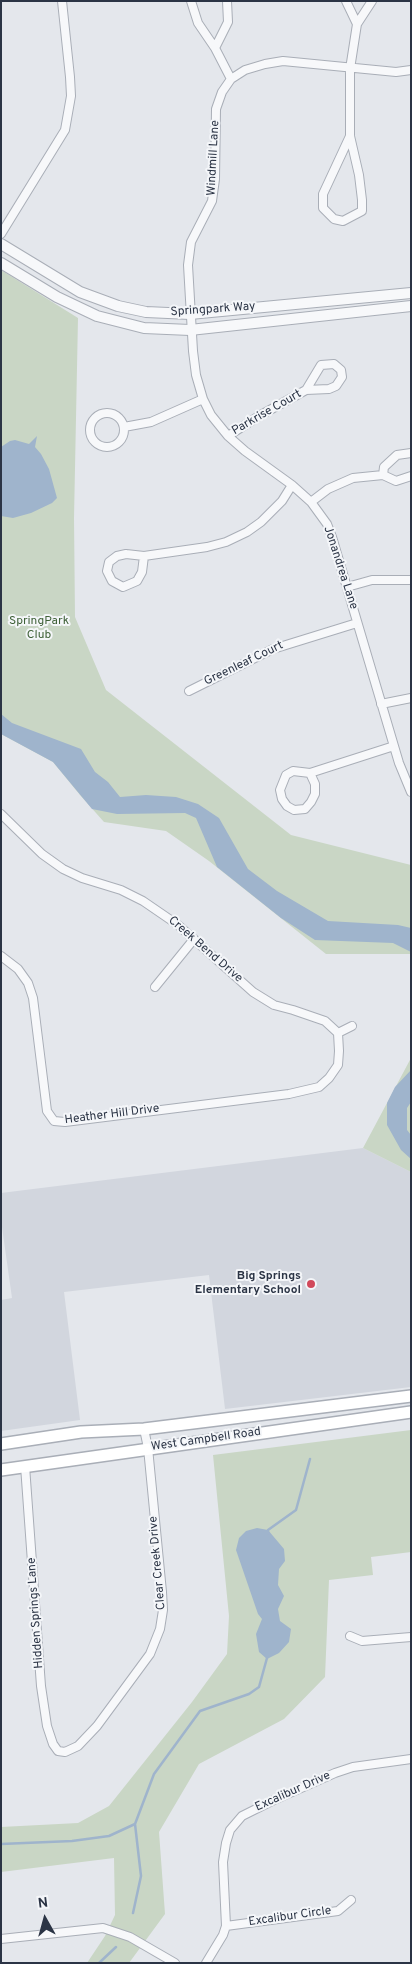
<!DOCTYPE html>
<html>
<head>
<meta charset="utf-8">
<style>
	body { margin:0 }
	#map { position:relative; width:412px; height:1964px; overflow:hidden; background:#e4e7ec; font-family:Overpass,sans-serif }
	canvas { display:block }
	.frame { position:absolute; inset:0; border:2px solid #2b3445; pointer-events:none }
	.north { position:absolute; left:20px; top:1894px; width:50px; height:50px; -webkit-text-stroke:4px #f4f6f9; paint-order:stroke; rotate:353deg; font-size:14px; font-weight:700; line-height:20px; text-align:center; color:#2b3445 }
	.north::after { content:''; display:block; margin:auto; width:18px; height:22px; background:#2b3445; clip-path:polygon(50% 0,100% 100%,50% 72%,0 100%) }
</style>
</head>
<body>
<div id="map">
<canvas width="412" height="1964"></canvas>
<div class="frame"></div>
<div class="north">N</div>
</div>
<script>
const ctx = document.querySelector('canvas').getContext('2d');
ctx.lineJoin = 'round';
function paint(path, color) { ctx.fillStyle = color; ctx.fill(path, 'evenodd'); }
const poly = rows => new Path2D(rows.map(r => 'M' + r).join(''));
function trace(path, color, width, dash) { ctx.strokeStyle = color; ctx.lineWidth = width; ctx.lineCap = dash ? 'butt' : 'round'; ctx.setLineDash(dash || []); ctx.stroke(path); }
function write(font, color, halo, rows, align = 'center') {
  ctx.font = font + ' Overpass,sans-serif'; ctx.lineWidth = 4; ctx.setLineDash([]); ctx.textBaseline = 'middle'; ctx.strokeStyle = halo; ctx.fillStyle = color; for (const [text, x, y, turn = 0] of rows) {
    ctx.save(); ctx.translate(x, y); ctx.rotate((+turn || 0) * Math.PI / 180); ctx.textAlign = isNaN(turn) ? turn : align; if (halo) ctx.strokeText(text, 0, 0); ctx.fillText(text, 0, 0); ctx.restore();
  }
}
const built = poly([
	[363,1148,411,1172,411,1387,225,1409,209,1275,64,1292,80,1420,1,1431,1,1300,12,1298,1,1220,1,1193]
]);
const green = poly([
	[1,270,78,318,74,518,75,617,106,690,291,835,411,865,411,954,326,954,209,861,166,831,104,822,80,795,53,762,1,734],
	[411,1058,411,1172,363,1148],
	[411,1430,411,1552,371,1557,373,1575,329,1580,325,1677,284,1719,199,1764,159,1832,165,1914,129,1963,87,1963,105,1936,115,1915,114,1858,1,1872,1,1827,78,1823,109,1806,192,1702,227,1654,229,1616,213,1455]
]);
const water = poly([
	[37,436,35,447,41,454,49,469,57,498,52,503,31,513,13,518,1,516,1,447,10,441,15,440,29,444],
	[1,714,12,723,81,749,95,772,108,782,120,797,146,795,176,797,198,804,219,818,248,869,277,891,328,921,398,925,411,928,411,952,393,943,315,940,281,918,217,867,196,818,185,813,117,814,92,809,53,762,1,734],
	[411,1070,411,1102,407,1108,407,1130,411,1135,411,1159,401,1150,387,1125,387,1103,395,1087],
	[257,1528,268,1530,284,1549,285,1561,279,1569,278,1585,284,1596,278,1609,280,1621,291,1629,289,1642,279,1653,267,1659,259,1652,256,1634,262,1619,258,1614,236,1550,239,1538,246,1531]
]);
const stream = poly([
	[268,1533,268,1530,296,1510,310,1459],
	[1,1844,72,1841,109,1836,135,1824],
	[133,1913,141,1876,135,1824,154,1774,200,1711,249,1694,259,1687,267,1658],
	[99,1963,116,1947]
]);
const minor = poly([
	[191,1,198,23,215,48,228,22,227,1],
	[346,1,357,24,372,1],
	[215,48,231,79],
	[411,70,396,72,283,61,265,64,245,70,231,79,222,92,216,109,215,179,212,201,191,242,188,265,193,351,196,375,203,399,211,415,228,436,245,451,292,485,311,502,327,524,332,537,399,763,411,792],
	[350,136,323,194,323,208,334,219,343,221,362,211,362,200,359,175,350,136,350,69,357,24],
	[1,234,65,130,71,96,70,77,62,1],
	'90 430a17 17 0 1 1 34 0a17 17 0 1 1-34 0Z',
	[124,427,151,422,203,399],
	[228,436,259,416,306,390,321,365,334,364,341,370,342,377,336,386,329,389,306,390],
	[411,453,397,455,384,467,383,475,396,481,411,476],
	[311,502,328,489,353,478,383,475],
	[126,554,144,556,142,572,137,581,123,587,112,581,107,571,109,562,117,556,126,554],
	[144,556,207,547,226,542,247,532,261,522,282,501,292,485],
	[347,587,372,580,411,580],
	[189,691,273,649,357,623],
	[381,704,411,698],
	[310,773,315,784,315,794,311,802,305,809,294,810,287,806,282,799,280,790,286,775,293,771,310,773,394,746],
	[1,814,42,854,63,869,82,878,121,890,143,901,178,925,253,992,274,1005,293,1010,325,1021,338,1033,339,1051,338,1065,329,1078,319,1087,289,1094,65,1122,54,1121,47,1111,33,998,28,983,18,969,1,956],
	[155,987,194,939],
	[338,1033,352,1026],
	[25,1466,41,1686,47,1726,53,1744,58,1751,65,1752,78,1746,97,1726,150,1654,160,1629,163,1610,162,1592,148,1448,144,1429],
	[350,1636,362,1641,411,1637],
	[226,1926,338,1911,351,1900],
	[1,1939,103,1928,130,1937,175,1963],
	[206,1963,223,1935,226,1926,223,1862,226,1843,230,1830,242,1816,274,1800,335,1773,353,1767,411,1759]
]);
const tertiary = poly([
	[1,244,80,292,118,306,146,312,190,314,411,293],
	[1,263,57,297,97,316,144,328,190,330,411,306]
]);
const secondary = poly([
	[1,1444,81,1432,144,1429,411,1396],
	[1,1470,411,1412]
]);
const markers = [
	[311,1284,5,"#d1495b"]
];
const streetNames = [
	["Windmill Lane",214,158,-87],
	["Springpark Way",213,310,-4],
	["Parkrise Court",267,413,-30],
	["Jonandrea Lane",340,568,72],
	["Greenleaf Court",244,664,-26],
	["Creek Bend Drive",205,950,41],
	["Heather Hill Drive",112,1115,-7],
	["West Campbell Road",206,1440,-8],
	["Clear Creek Drive",158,1563,-95],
	["Hidden Springs Lane",36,1613,-94],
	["Excalibur Drive",293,1792,-24],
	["Excalibur Circle",290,1917,-8]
];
const parkNames = [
	["SpringPark",39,622],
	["Club",39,636]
];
const poiNames = [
	["Big Springs",301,1277],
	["Elementary School",301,1291]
];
paint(built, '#d2d6de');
paint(green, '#c9d6c5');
paint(water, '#9fb4cc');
trace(stream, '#9fb4cc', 2.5);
trace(minor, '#a9aeb7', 10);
trace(tertiary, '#a9aeb7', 12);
trace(secondary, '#a9aeb7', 14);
trace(minor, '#f7f8fa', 8);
trace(tertiary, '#f7f8fa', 10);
trace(secondary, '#fff', 11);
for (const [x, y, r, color] of markers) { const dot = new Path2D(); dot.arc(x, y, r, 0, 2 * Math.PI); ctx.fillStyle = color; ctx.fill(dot); trace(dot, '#f4f6f9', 2); }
write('12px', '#2b3445', '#f4f6f9', streetNames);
write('12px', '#3f6138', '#f4f6f9', parkNames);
write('bold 12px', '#2b3445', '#f4f6f9', poiNames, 'right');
</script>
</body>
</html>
